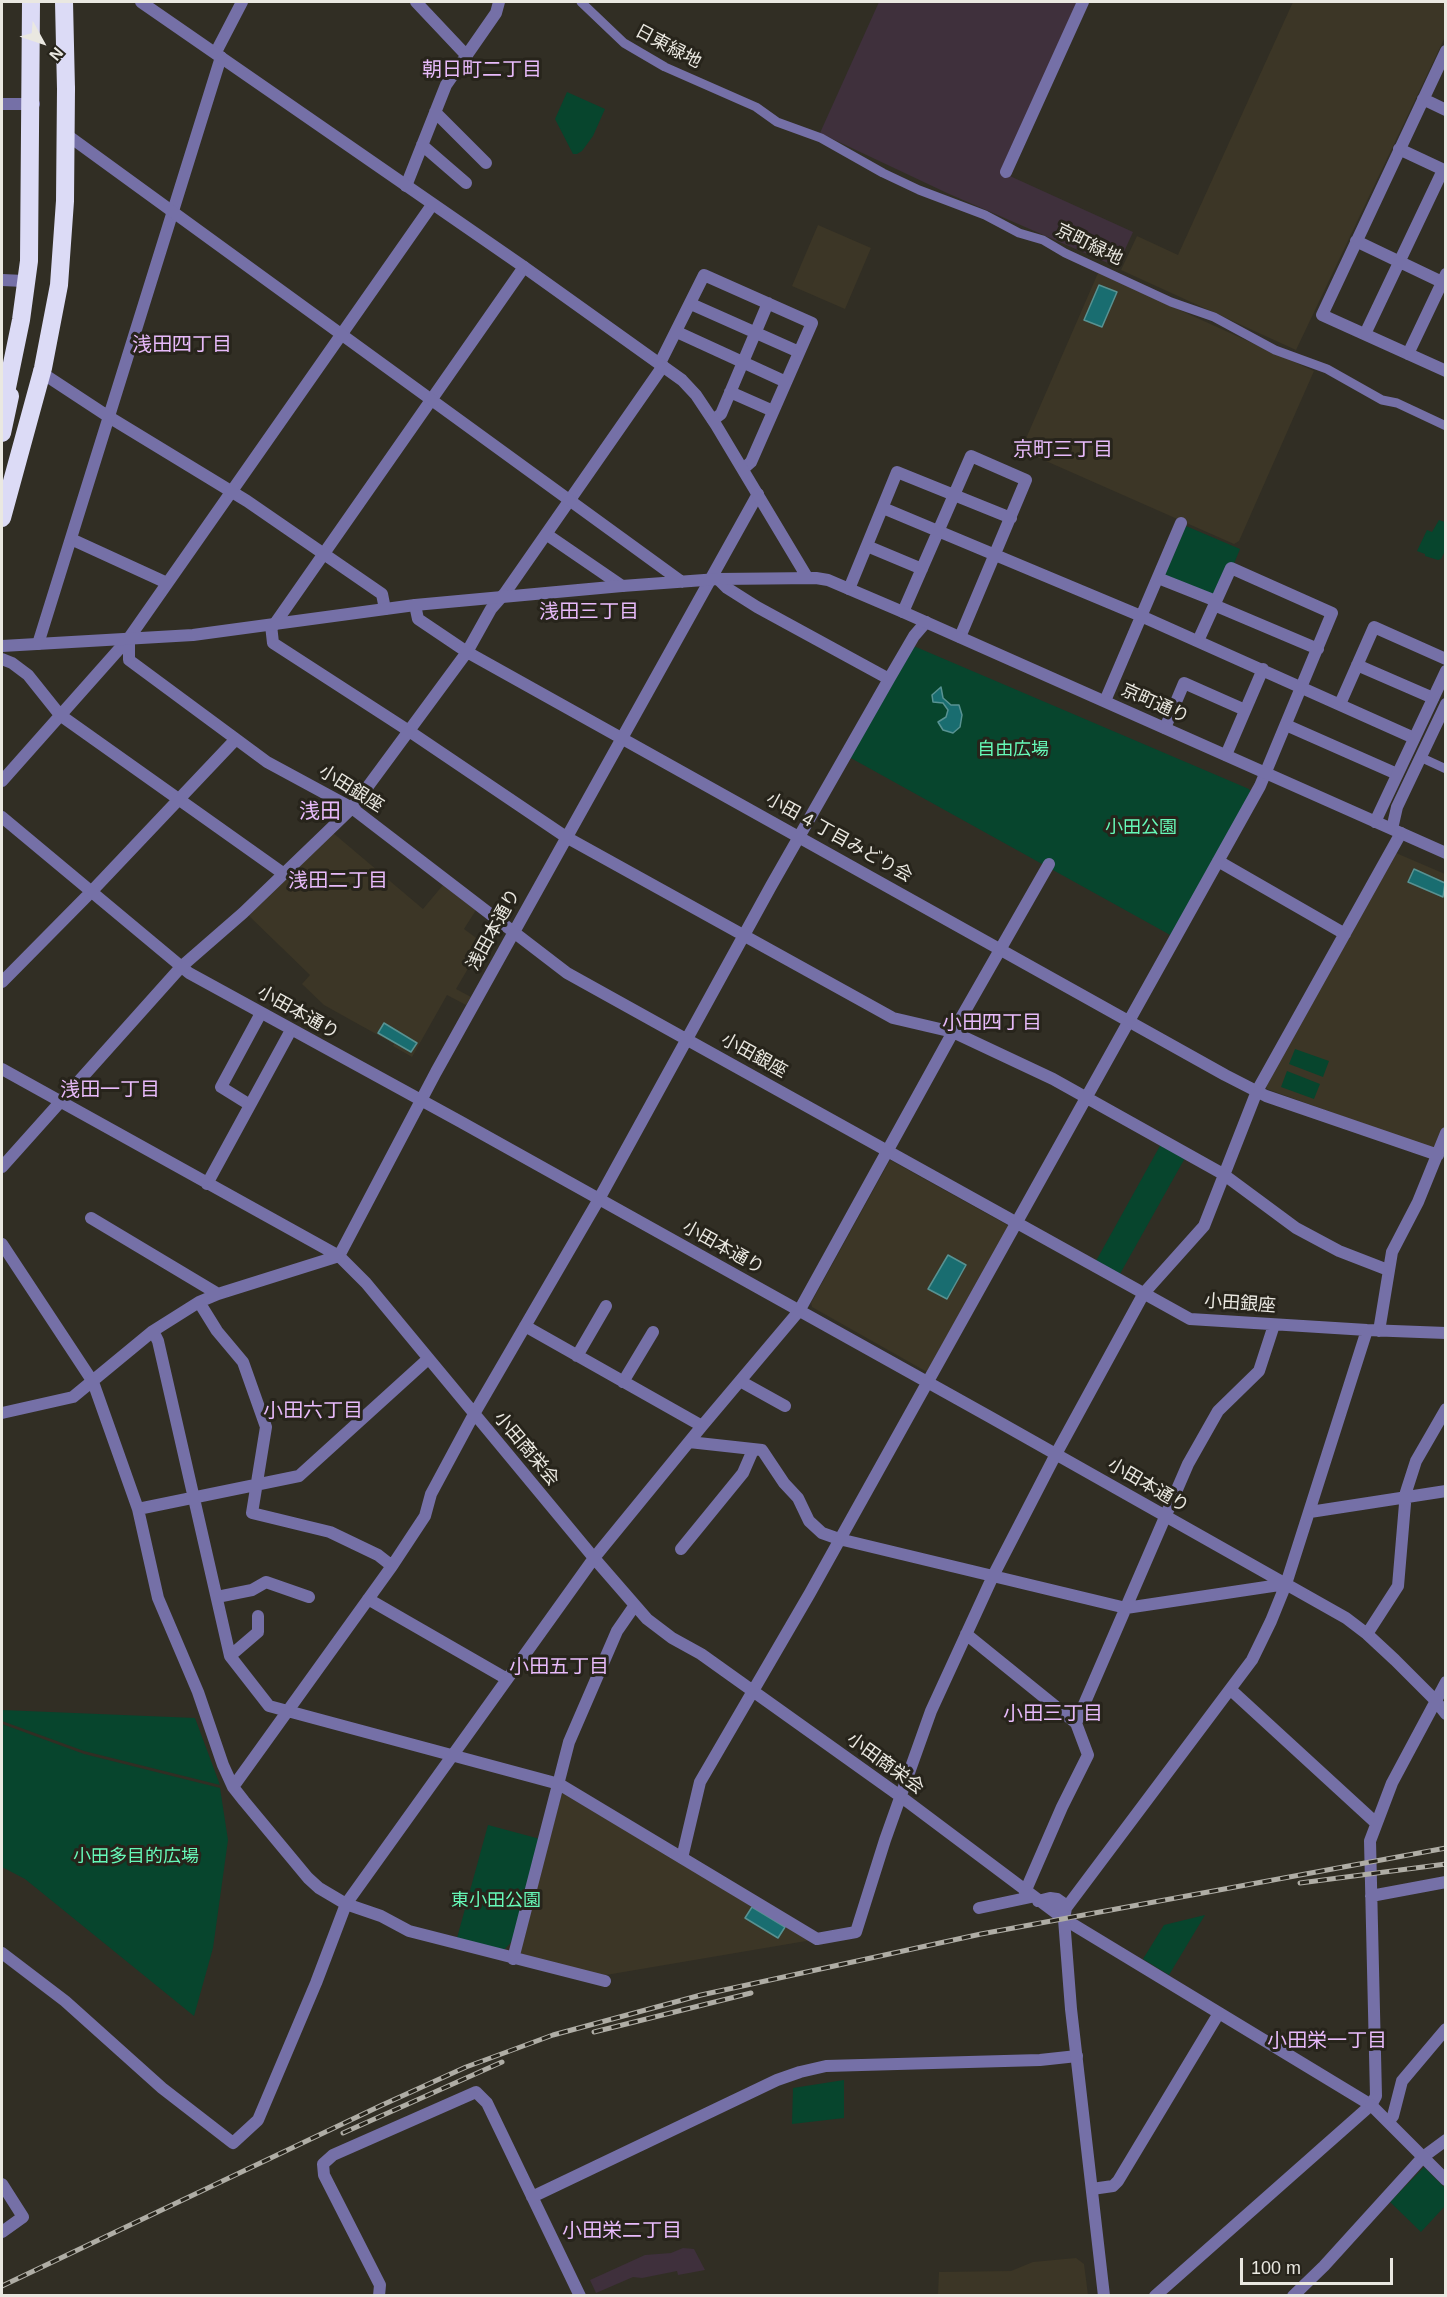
<!DOCTYPE html>
<html>
<head>
<meta charset="utf-8">
<style>
	body { margin:0 }
	#map { position:relative; width:1447px; height:2297px; overflow:hidden; background:#312e24; font-family:Arial,sans-serif }
	canvas { display:block }
	.frame { position:absolute; inset:0; border:3px solid #eae8e1; pointer-events:none }
	.north { position:absolute; left:12px; top:12px; width:60px; height:60px; -webkit-text-stroke:4px #27241b; paint-order:stroke; rotate:130deg; font-size:16px; font-weight:700; line-height:24px; text-align:center; color:#eae8e1 }
	.north::after { content:''; display:block; margin:auto; width:21px; height:27px; background:#eae8e1; clip-path:polygon(50% 0,100% 100%,50% 72%,0 100%) }
	.scale { position:absolute; left:1240px; top:2258px; width:153px; height:27px; box-sizing:border-box; border:3px solid #eae8e1; border-top:0; padding-left:8px; font-size:18px; line-height:21px; white-space:nowrap; color:#eae8e1; -webkit-text-stroke:4px #27241b; paint-order:stroke }
</style>
</head>
<body>
<div id="map">
<canvas width="1447" height="2297"></canvas>
<div class="frame"></div>
<div class="north">N</div>
<div class="scale">100 m</div>
</div>
<script>
const ctx = document.querySelector('canvas').getContext('2d');
ctx.lineJoin = 'round';
function paint(path, color) { ctx.fillStyle = color; ctx.fill(path, 'evenodd'); }
const poly = rows => new Path2D(rows.map(r => 'M' + r).join(''));
function trace(path, color, width, dash) { ctx.strokeStyle = color; ctx.lineWidth = width; ctx.lineCap = dash ? 'butt' : 'round'; ctx.setLineDash(dash || []); ctx.stroke(path); }
function write(font, color, halo, rows, align = 'center') {
  ctx.font = font + ' Arial,"Noto Sans JP",sans-serif'; ctx.lineWidth = 6; ctx.setLineDash([]); ctx.textBaseline = 'middle'; ctx.strokeStyle = halo; ctx.fillStyle = color; for (const [text, x, y, turn = 0] of rows) {
    ctx.save(); ctx.translate(x, y); ctx.rotate((+turn || 0) * Math.PI / 180); ctx.textAlign = isNaN(turn) ? turn : align; if (halo) ctx.strokeText(text, 0, 0); ctx.fillText(text, 0, 0); ctx.restore();
  }
}
const built = poly([
	[1293,2,1445,2,1445,37,1296,350,1121,270,1137,236,1178,255],
	[818,225,871,248,845,309,792,286],
	[1098,273,1314,371,1239,541,1234,544,1021,450],
	[332,832,423,909,443,885,476,910,464,929,483,943,456,989,471,997,466,1005,447,995,412,1057,393,1046,394,1044,324,1005,302,984,310,975,247,914],
	[1396,853,1445,874,1446,1122,1437,1146,1431,1148,1267,1089,1265,1083],
	[890,1160,1009,1226,927,1372,812,1307,811,1303],
	[562,1793,812,1940,600,1976,518,1956],
	[1076,2258,1084,2264,1088,2295,938,2295,939,2272,1011,2271,1033,2262]
]);
const industrial = poly([
	[879,2,1077,2,1001,172,1133,232,1117,267,947,193,820,133],
	[683,2248,694,2249,705,2270,678,2275,677,2271,642,2278,633,2277,596,2293,590,2280,645,2255,671,2253]
]);
const green = poly([
	[567,92,605,109,593,136,582,151,577,154,573,154,555,119],
	[1439,520,1445,522,1446,549,1441,559,1438,560,1425,556,1425,554,1417,551,1427,530,1432,532],
	[1186,526,1240,549,1233,566,1214,597,1164,577],
	[916,647,1249,789,1252,794,1172,936,849,757,911,648],
	[1295,1049,1329,1061,1323,1077,1289,1064],
	[1287,1071,1320,1084,1314,1099,1281,1087],
	[1161,1144,1185,1158,1120,1274,1096,1261],
	[2,1710,195,1718,220,1785,84,1751,2,1721],
	[2,1724,84,1754,220,1788,228,1840,213,1948,194,2016,25,1879,2,1867],
	[488,1825,540,1839,513,1940,505,1949,498,1950,457,1938],
	[1205,1915,1169,1975,1143,1959,1164,1925],
	[844,2080,844,2118,792,2124,793,2088],
	[1424,2167,1445,2188,1445,2206,1421,2232,1390,2202]
]);
const water = poly([
	[1099,285,1117,292,1102,327,1084,320,1099,285],
	[941,687,943,698,951,705,959,705,962,715,960,727,953,733,943,730,938,722,946,717,948,710,943,703,933,702,932,695,941,687],
	[1414,869,1445,883,1443,897,1408,882,1414,869],
	[384,1023,417,1043,411,1052,378,1033,384,1023],
	[948,1255,966,1265,947,1299,928,1289,948,1255],
	[752,1907,785,1927,778,1938,745,1918,752,1907]
]);
const pedestrian = poly([
	[581,2,624,43,665,67,756,107,777,122,821,138,883,173,919,190,985,215,1019,233,1043,240,1065,253,1171,302,1214,317,1275,350,1327,369,1382,400,1397,403,1446,426],
	[1420,757,1446,769]
]);
const minor = poly([
	[416,2,467,56],
	[1446,51,1322,315,1446,371],
	[216,52,242,2],
	[1423,99,1446,110],
	[2,104,34,104],
	[435,112,486,163],
	[422,145,466,183],
	[1399,149,1446,171],
	[1006,172,1083,2],
	[406,186,446,85,496,13,499,2],
	[1356,241,1446,284],
	[2,280,24,281],
	[691,304,799,352],
	[677,332,786,382],
	[1365,334,1443,170],
	[1408,354,1446,274],
	[660,363,704,275,812,323,751,462,743,469],
	[39,371,109,417,247,501,382,594,385,609],
	[730,392,773,411],
	[713,420,721,414,768,303],
	[883,508,1141,616,1414,738],
	[546,534,622,586],
	[71,539,167,583],
	[867,546,922,569],
	[1158,578,1216,601],
	[718,579,727,588,757,607,889,679],
	[849,589,897,472,1011,518],
	[415,605,418,619,467,652,1225,1075,1266,1096,1438,1155],
	[1214,605,1318,649],
	[903,612,971,456,1026,480,960,637],
	[271,625,273,643,409,731,566,837,893,1018,953,1032,1053,1079,1223,1174,1296,1228,1339,1251,1388,1270],
	[274,625,524,267],
	[129,638,129,660,267,762,352,808,567,973,1190,1319,1367,1330,1446,1333],
	[38,644,221,57],
	[2,659,12,663,28,675,60,715,284,874],
	[1357,665,1433,698],
	[1105,701,1181,523],
	[1340,704,1374,627,1446,659],
	[1286,725,1397,774],
	[1165,728,1184,683,1245,710],
	[1226,755,1263,669],
	[2,781,129,638,432,205],
	[2,817,189,973,461,1122,990,1417,1346,1618,1367,1634,1395,1660,1435,1700,1446,1714],
	[1218,861,1345,934],
	[2,982,91,892,236,739],
	[2,1069,339,1256,366,1283,594,1558,647,1619,672,1638,701,1654,900,1796,1064,1919,1371,2105],
	[250,1105,221,1087,261,1013],
	[2,1167,181,967,243,913,352,808,467,652,491,609,505,593,663,366],
	[207,1184,291,1030],
	[91,1218,218,1294],
	[2,1244,93,1382,138,1509,158,1598,198,1692,223,1765,233,1787,244,1801,308,1878,319,1888,346,1904,381,1916,409,1931,605,1981],
	[199,1302,217,1331,243,1362,266,1427,252,1513,330,1532,378,1555,392,1566],
	[525,1326,702,1426],
	[153,1331,158,1341,230,1656,269,1706,559,1784,817,1939,856,1932,885,1840,931,1711,993,1576,1056,1454,1144,1293,1204,1226,1257,1091,1401,833],
	[1379,1331,1392,1252,1418,1202,1446,1133],
	[577,1356,606,1306],
	[740,1381,785,1406],
	[623,1382,653,1332],
	[2,1413,73,1397,153,1331,199,1302,218,1294,339,1256,436,1072,758,494],
	[689,1442,762,1450,784,1483,798,1498,809,1521,822,1533,839,1539,1126,1608,1286,1584],
	[138,1509,299,1476,428,1359],
	[1310,1512,1446,1491],
	[681,1549,743,1473,753,1450],
	[217,1597,252,1590,266,1582,309,1597],
	[368,1599,507,1679],
	[966,1634,1076,1723,1088,1755,1062,1807,1025,1892],
	[1367,1634,1398,1586,1406,1492,1416,1461,1446,1409],
	[230,1656,258,1632,258,1616],
	[1231,1690,1376,1823],
	[1076,1723,1188,1464,1218,1411,1259,1371,1274,1325],
	[233,1787,392,1566,425,1516,431,1494,474,1414,599,1199,771,886,889,679,914,636,926,622],
	[682,1858,700,1782,810,1593,1260,786,1332,613,1231,568,1198,641],
	[1371,1896,1446,1882],
	[1038,1901,1050,1898,1057,1899,1067,1906],
	[979,1908,1031,1897],
	[1064,1919,1066,1908,1252,1660,1271,1621,1286,1584,1367,1330],
	[2,1953,65,2001,162,2088,233,2143,258,2120,316,1983,346,1904,594,1558,702,1426,799,1311,953,1032,1049,864],
	[513,1959,569,1742,617,1631,635,1605],
	[1389,2121,1393,2116,1402,2081,1446,2029],
	[2,2184,23,2217,2,2232],
	[1092,2189,1113,2186,1118,2181,1219,2013],
	[532,2197,777,2080,800,2072,826,2066,1040,2060,1077,2056],
	[379,2296,380,2285,324,2175,323,2164,333,2155,476,2092,487,2103,580,2296],
	[1155,2296,1371,2105,1376,2096,1370,1841,1392,1783,1446,1682],
	[1293,2296,1324,2266,1423,2157,1446,2140]
]);
const tertiary = poly([
	[141,2,524,267,682,380,696,395,716,425,807,577],
	[63,132,682,582],
	[2,646,193,635,415,605,622,586,718,579,816,578,828,580,903,612,1446,853],
	[1375,822,1446,671],
	[1392,829,1397,807,1446,704],
	[1064,1919,1071,2009,1104,2296],
	[1371,2105,1446,2180]
]);
const motorway = poly([
	[64,2,66,89],
	[2,433,10,396]
]);
const rail = poly([
	[1300,1883,1446,1864],
	[594,2032,751,1993],
	[343,2133,502,2062],
	[2,2286,380,2106,466,2067,553,2035,701,1995,981,1934,1446,1848]
]);
const motorwayBridge = poly([
	[2,412,21,320,29,261,31,2],
	[2,518,43,368,59,285,65,201,66,89]
]);
const streetNames = [
	["日東緑地",668,47,28],
	["京町緑地",1089,245,26],
	["京町通り",1155,704,24],
	["小田銀座",351,789,32],
	["小田 4 丁目みどり会",839,838,29],
	["浅田本通り",494,930,-61],
	["小田本通り",298,1013,29],
	["小田銀座",754,1056,29],
	["小田本通り",723,1248,29],
	["小田銀座",1240,1304,4],
	["小田商栄会",526,1449,50],
	["小田本通り",1148,1486,30],
	["小田商栄会",885,1764,36]
];
const parkNames = [
	["自由広場",1013,750],
	["小田公園",1141,828],
	["小田多目的広場",136,1857],
	["東小田公園",496,1901]
];
const neighbourhoodNames = [
	["朝日町二丁目",482,70],
	["浅田四丁目",182,345],
	["京町三丁目",1063,450],
	["浅田三丁目",589,612],
	["浅田二丁目",338,881],
	["小田四丁目",992,1023],
	["浅田一丁目",110,1090],
	["小田六丁目",313,1411],
	["小田五丁目",559,1667],
	["小田三丁目",1053,1714],
	["小田栄一丁目",1327,2041],
	["小田栄二丁目",622,2231]
];
const quarterNames = [
	["浅田",320,812]
];
paint(built, '#3c3626');
paint(industrial, '#3f303c');
paint(green, '#07452d');
paint(water, '#196d70');
trace(water, '#589292', 1.5);
trace(pedestrian, '#7570a7', 9);
trace(minor, '#7570a7', 12);
trace(tertiary, '#7570a7', 12);
trace(motorway, '#dcdbf6', 18);
trace(rail, '#afada5', 5);
trace(rail, '#27241b', 3, [9]);
trace(motorwayBridge, '#dcdbf6', 18);
write('18px', '#eae8e1', '#27241b', streetNames);
write('18px', '#66f9b8', '#27241b', parkNames);
write('20px', '#e7bafa', '#27241b', neighbourhoodNames);
write('21px', '#e7bafa', '#27241b', quarterNames);
</script>
</body>
</html>
